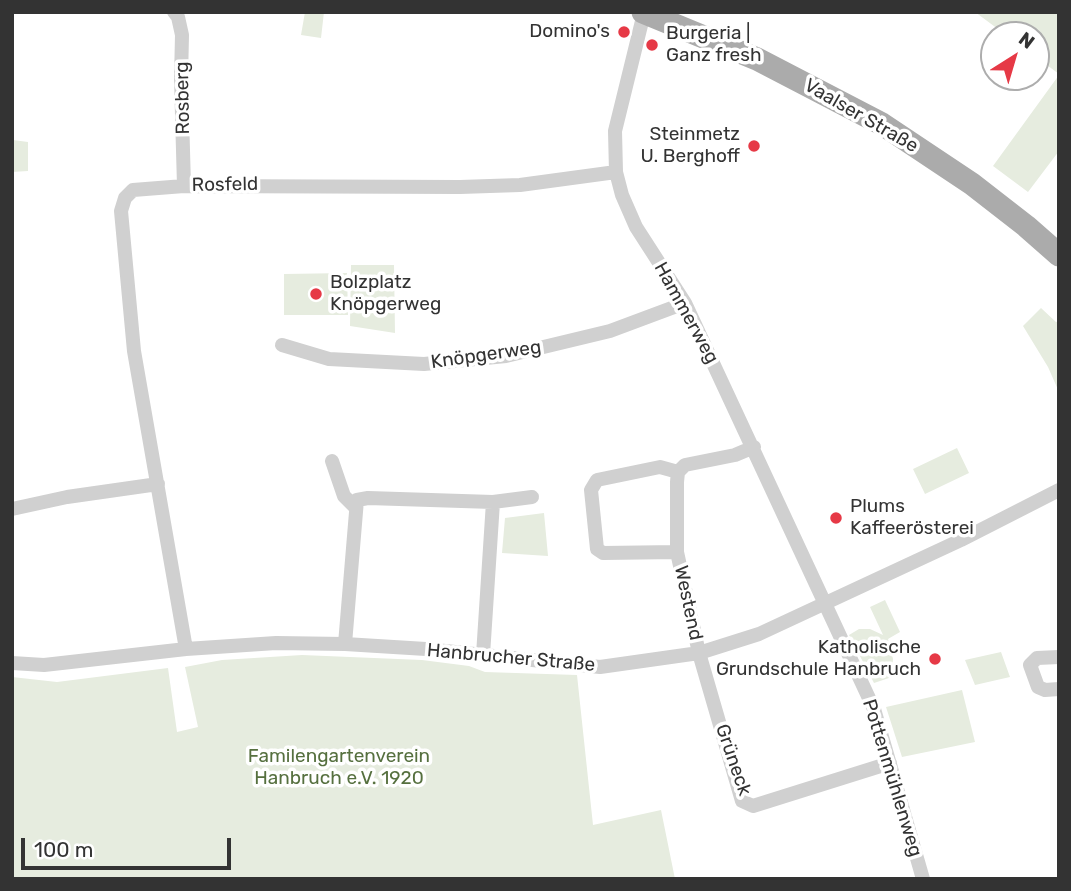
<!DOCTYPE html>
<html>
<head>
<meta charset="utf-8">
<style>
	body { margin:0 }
	#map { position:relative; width:1071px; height:891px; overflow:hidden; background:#fff; font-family:Rubik,sans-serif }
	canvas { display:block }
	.frame { position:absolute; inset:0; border:14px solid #333; pointer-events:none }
	.north { position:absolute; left:980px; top:21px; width:70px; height:70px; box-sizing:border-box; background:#fff; border:2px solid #adadad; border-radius:50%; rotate:37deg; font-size:19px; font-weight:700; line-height:28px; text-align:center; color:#333 }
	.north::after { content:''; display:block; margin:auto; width:24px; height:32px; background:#e63946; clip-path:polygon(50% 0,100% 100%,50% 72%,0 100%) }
	.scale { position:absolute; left:21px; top:838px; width:210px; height:32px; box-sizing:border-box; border:4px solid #333; border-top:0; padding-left:9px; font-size:21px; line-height:24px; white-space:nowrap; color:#333; -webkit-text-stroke:5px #fff; paint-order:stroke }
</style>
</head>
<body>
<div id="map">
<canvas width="1071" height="891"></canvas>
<div class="frame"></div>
<div class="north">N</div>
<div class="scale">100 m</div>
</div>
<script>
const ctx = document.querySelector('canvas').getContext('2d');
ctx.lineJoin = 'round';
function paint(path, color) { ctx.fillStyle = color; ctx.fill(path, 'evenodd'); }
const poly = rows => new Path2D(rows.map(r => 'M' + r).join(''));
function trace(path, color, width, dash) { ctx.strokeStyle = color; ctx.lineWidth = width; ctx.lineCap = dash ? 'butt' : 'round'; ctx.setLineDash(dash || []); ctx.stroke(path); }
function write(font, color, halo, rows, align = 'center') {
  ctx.font = font + ' Rubik,sans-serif'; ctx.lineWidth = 7; ctx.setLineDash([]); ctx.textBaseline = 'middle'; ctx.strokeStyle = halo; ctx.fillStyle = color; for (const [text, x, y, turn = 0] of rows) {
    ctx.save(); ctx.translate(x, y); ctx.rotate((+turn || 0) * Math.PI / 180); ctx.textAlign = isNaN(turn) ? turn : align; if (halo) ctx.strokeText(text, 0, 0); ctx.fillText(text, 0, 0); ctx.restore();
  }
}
const green = poly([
	[305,12,324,12,321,38,301,35],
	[975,12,1059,12,1059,74,1036,57,1036,35,1006,35],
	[1059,75,1059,151,1028,192,993,166],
	[13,140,28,142,28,171,12,172],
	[351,265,394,265,395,333,350,326],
	[347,273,348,315,284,315,284,274],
	[1041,308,1056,322,1059,321,1059,392,1048,367,1023,326],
	[957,448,969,473,925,494,913,469],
	[544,513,548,556,502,553,505,518],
	[885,600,900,632,888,639,893,659,892,671,889,678,874,683,849,635,859,629,870,629,883,635,870,607],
	[1001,652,1010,677,975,685,965,660],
	[302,655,422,660,469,666,485,672,577,675,593,825,661,810,675,879,12,879,12,677,57,682,168,668,177,732,198,727,185,667,222,660],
	[962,690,975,742,902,757,886,707]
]);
const minor = poly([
	[174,12,178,17,182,35,181,79,184,186],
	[644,13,615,131,616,172,622,195,636,227,685,303,874,709,923,879],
	[282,345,329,359,424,364,506,356,610,331,685,303],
	[754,447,735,455,685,465,678,472,677,482,677,552,699,653,742,801,753,806,890,763],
	[332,461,344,496,356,508],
	[493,502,532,497],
	[12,509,67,497,158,484],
	[677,552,603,553,597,549,591,490,597,480,660,467,678,472],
	[345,644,357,500,368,498,493,502,483,655],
	[186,649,134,351,121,211,125,198,133,190,184,186,460,187,520,185,616,172],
	[1059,657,1037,658,1030,665,1038,687,1045,690,1059,689],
	[12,663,44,665,186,649,276,643,345,644,426,649,600,667,699,653,759,634,961,540,1059,490]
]);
const primary = poly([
	[643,12,757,59,882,124,972,184,1026,226,1059,255]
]);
const markers = [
	[624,32,7,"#e63946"],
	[652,45,7,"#e63946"],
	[754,146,7,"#e63946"],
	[316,294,7,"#e63946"],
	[836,518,7,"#e63946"],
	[935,659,7,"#e63946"]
];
const poiNames = [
	["Domino's",610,32],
	["Burgeria |",666,34,"left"],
	["Ganz fresh",666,56,"left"],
	["Steinmetz",740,135],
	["U. Berghoff",740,157],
	["Bolzplatz",330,283,"left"],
	["Knöpgerweg",330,305,"left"],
	["Plums",850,507,"left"],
	["Kaffeerösterei",850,529,"left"],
	["Katholische",921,648],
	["Grundschule Hanbruch",921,670]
];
const streetNames = [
	["Rosberg",183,98,-91],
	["Vaalser Straße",861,116,30],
	["Rosfeld",225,185,-1],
	["Hammerweg",686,313,61],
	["Knöpgerweg",486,355,-8],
	["Westend",688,603,78],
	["Hanbrucher Straße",511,658,5],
	["Grüneck",733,760,71],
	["Pottenmühlenweg",892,778,73]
];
const parkNames = [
	["Familengartenverein",339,757],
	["Hanbruch e.V. 1920",339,779]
];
paint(green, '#e6ecdf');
trace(minor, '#d0d0d0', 14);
trace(primary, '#ababab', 23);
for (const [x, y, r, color] of markers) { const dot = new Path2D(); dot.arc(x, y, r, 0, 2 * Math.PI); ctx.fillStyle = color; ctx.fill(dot); trace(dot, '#fff', 2.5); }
write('19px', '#333', '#fff', poiNames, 'right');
write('19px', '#333', '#fff', streetNames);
write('19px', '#56703f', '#fff', parkNames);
</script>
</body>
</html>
